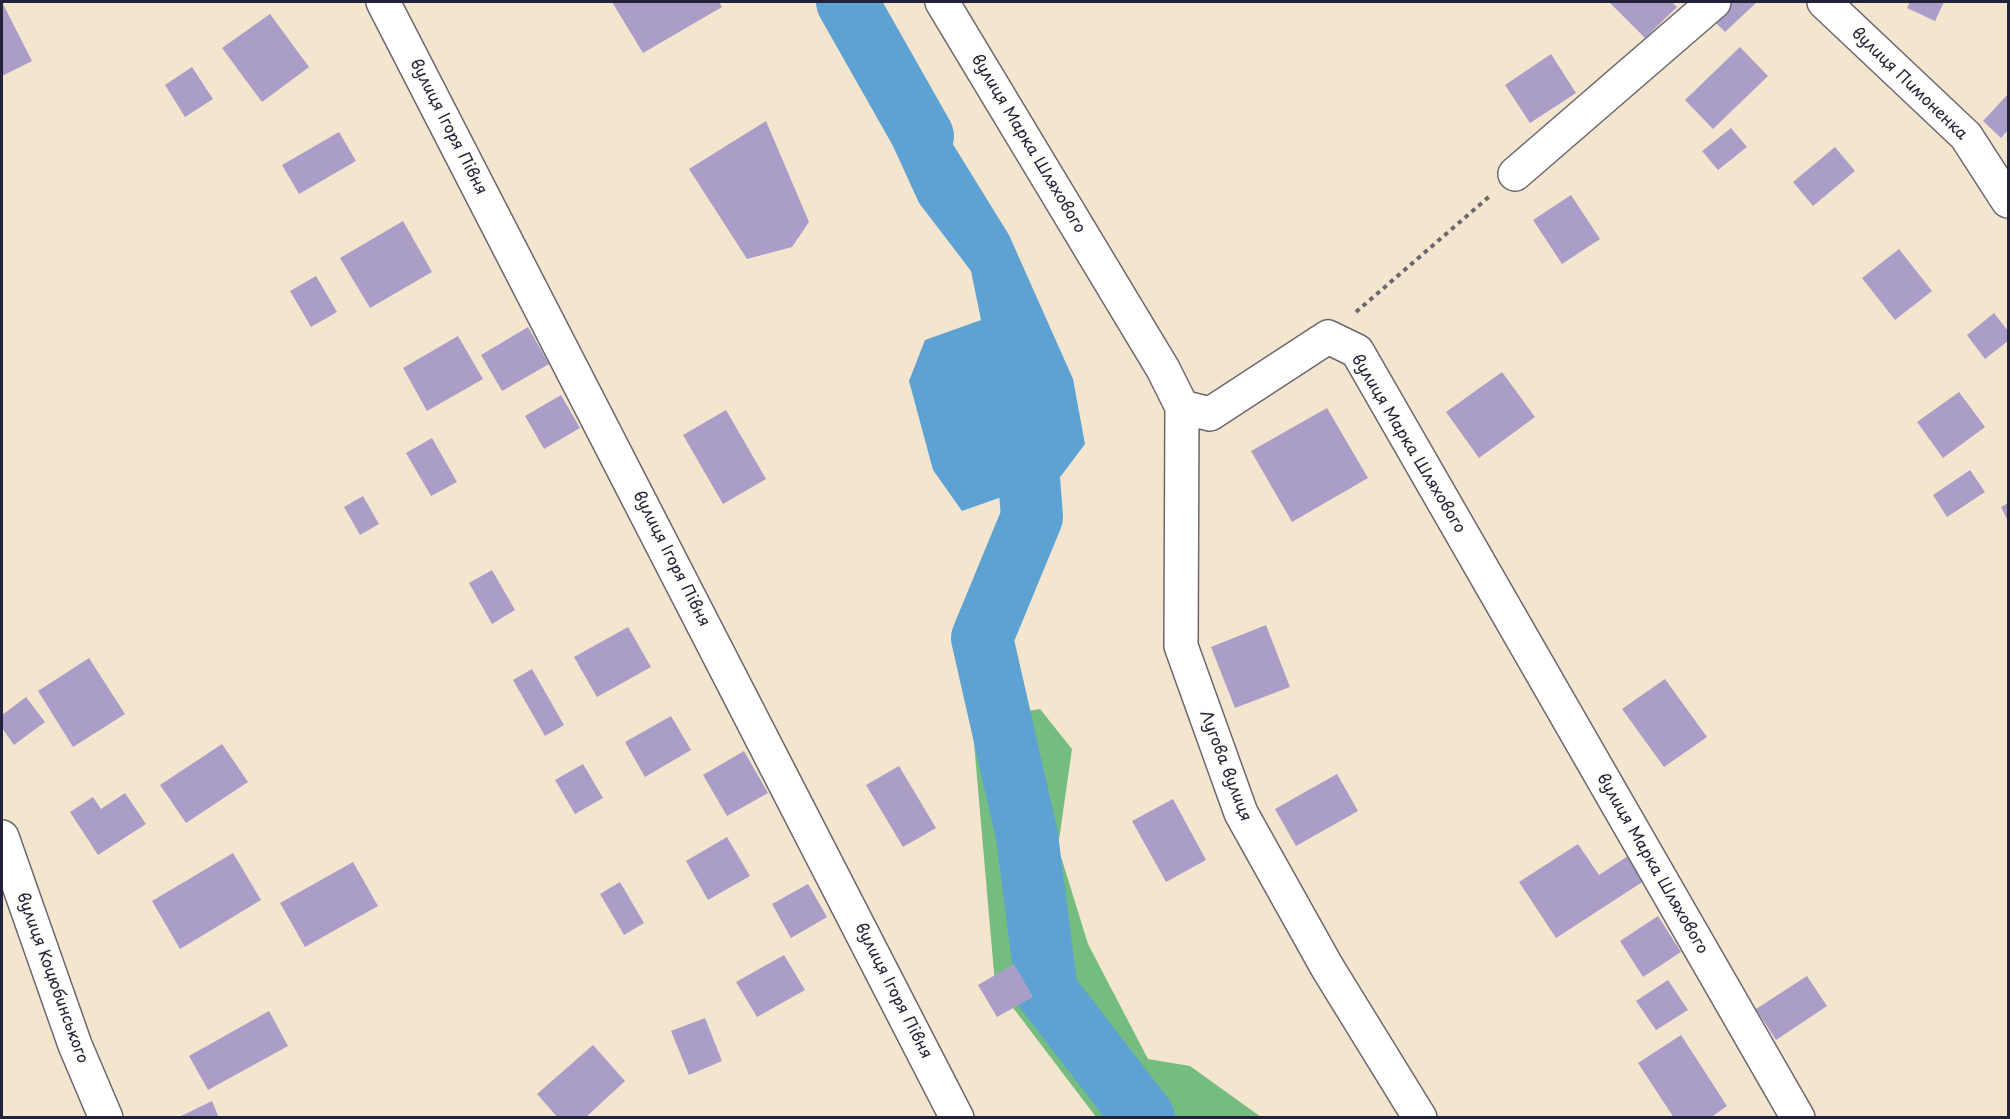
<!DOCTYPE html>
<html>
<head>
<meta charset="utf-8">
<style>
	body { margin:0 }
	#map { position:relative; width:2010px; height:1119px; overflow:hidden; background:#f4e6ce; font-family:"Playpen Sans",sans-serif }
	canvas { display:block }
	.frame { position:absolute; inset:0; border:3px solid #22223b; pointer-events:none }
</style>
</head>
<body>
<div id="map">
<canvas width="2010" height="1119"></canvas>
<div class="frame"></div>
</div>
<script>
const ctx = document.querySelector('canvas').getContext('2d');
ctx.lineJoin = 'round';
function paint(path, color) { ctx.fillStyle = color; ctx.fill(path, 'evenodd'); }
const poly = rows => new Path2D(rows.map(r => 'M' + r).join(''));
function trace(path, color, width, dash) { ctx.strokeStyle = color; ctx.lineWidth = width; ctx.lineCap = dash ? 'butt' : 'round'; ctx.setLineDash(dash || []); ctx.stroke(path); }
function write(font, color, halo, rows, align = 'center') {
  ctx.font = font + ' "Playpen Sans",sans-serif'; ctx.lineWidth = 5; ctx.setLineDash([]); ctx.textBaseline = 'middle'; ctx.strokeStyle = halo; ctx.fillStyle = color; for (const [text, x, y, turn = 0] of rows) {
    ctx.save(); ctx.translate(x, y); ctx.rotate((+turn || 0) * Math.PI / 180); ctx.textAlign = isNaN(turn) ? turn : align; if (halo) ctx.strokeText(text, 0, 0); ctx.fillText(text, 0, 0); ctx.restore();
  }
}
const forest = poly([
	[1040,709,1072,749,1058,847,1088,944,1148,1059,1190,1066,1261,1117,1096,1117,995,984,972,720]
]);
const water = poly([
	[896,52,1009,235,1073,379,1085,444,1061,476,962,511,933,470,909,381,925,340,981,320,971,271,919,203,862,78]
]);
const river = poly([
	[847,2,923,136],
	[1017,404,1027,453,1032,517,982,638,1027,836,1047,992,1144,1118]
]);
const building = poly([
	[2,2,32,61,2,76],
	[612,2,719,2,722,7,643,53],
	[1609,2,1672,2,1677,7,1645,38],
	[1731,2,1757,2,1725,32,1712,19],
	[1910,2,1944,2,1935,21,1907,8],
	[270,14,309,67,262,102,222,48],
	[1740,47,1768,76,1713,129,1685,100],
	[1551,54,1576,93,1530,123,1505,85],
	[192,67,213,99,185,117,165,85],
	[2008,94,2008,130,2001,138,1983,121],
	[766,121,809,222,792,247,747,259,689,169],
	[1731,128,1747,147,1718,170,1702,151],
	[339,132,356,161,299,194,282,165],
	[1835,147,1855,171,1813,206,1793,182],
	[1571,195,1600,239,1562,264,1533,220],
	[403,221,432,272,370,308,340,258],
	[1899,249,1932,291,1895,320,1862,278],
	[316,276,337,312,311,327,290,291],
	[1994,313,2008,331,2008,341,1985,359,1967,335],
	[528,327,549,364,502,391,481,355],
	[458,336,483,379,427,411,403,368],
	[1502,372,1535,417,1479,458,1446,412],
	[1959,392,1985,427,1943,458,1917,422],
	[561,395,580,428,544,449,525,416],
	[1327,408,1368,478,1292,522,1251,451],
	[726,410,766,479,723,504,683,435],
	[432,438,457,482,431,496,406,453],
	[1970,470,1985,492,1947,517,1933,495],
	[363,496,379,524,360,535,344,507],
	[2008,503,2008,521,2001,507],
	[492,570,515,610,492,624,469,583],
	[1266,625,1290,687,1235,708,1211,647],
	[628,627,651,667,597,697,574,657],
	[89,658,125,714,73,747,38,691],
	[532,669,564,725,545,736,513,680],
	[1665,679,1707,737,1664,767,1622,709],
	[26,697,45,722,14,745,2,728,2,715],
	[671,716,691,750,645,777,625,742],
	[222,744,248,782,186,823,160,785],
	[744,751,768,793,727,816,703,775],
	[583,764,603,798,575,814,555,780],
	[899,766,936,828,903,847,866,785],
	[1337,774,1358,811,1296,846,1275,809],
	[125,793,146,824,98,855,70,812,93,797,101,809],
	[1173,799,1206,860,1166,882,1132,821],
	[727,837,750,876,708,900,686,861],
	[1578,844,1599,875,1628,856,1644,881,1556,938,1519,882],
	[233,853,261,900,180,949,152,901],
	[353,862,378,906,305,947,280,903],
	[620,882,644,923,624,935,600,894],
	[808,884,827,917,791,938,772,904],
	[1658,916,1681,952,1643,977,1620,941],
	[784,955,805,990,757,1017,736,982],
	[1014,964,1033,997,997,1017,978,985],
	[1807,976,1827,1006,1776,1040,1756,1009],
	[1668,980,1688,1010,1656,1030,1636,1001],
	[269,1011,288,1046,208,1090,189,1056],
	[705,1018,722,1061,689,1075,671,1031],
	[1681,1035,1727,1106,1710,1118,1674,1118,1638,1063],
	[593,1045,625,1081,585,1118,558,1118,537,1094],
	[212,1101,219,1118,177,1118]
]);
const path = poly([
	[1356,312,1491,195]
]);
const minor = poly([
	[383,2,957,1118],
	[942,2,1163,369,1182,407,1210,414,1328,337,1357,351,1798,1118],
	[1824,2,1966,136,2008,201],
	[1515,174,1714,2],
	[1182,407,1181,646,1241,813,1327,967,1420,1118],
	[2,837,75,1045,106,1118]
]);
const streetNames = [
	["вулиця Пимоненка",1909,84,44],
	["вулиця Ігоря Півня",448,127,63],
	["вулиця Марка Шляхового",1028,144,59],
	["вулиця Марка Шляхового",1408,444,59],
	["вулиця Ігоря Півня",671,559,63],
	["Лугова вулиця",1225,766,69],
	["вулиця Марка Шляхового",1652,864,60],
	["вулиця Коцюбинського",52,978,70],
	["вулиця Ігоря Півня",893,991,63]
];
paint(forest, '#74bc80');
paint(water, '#5da2d2');
trace(river, '#5da2d2', 62);
paint(building, '#aa9ec9');
trace(minor, '#6c676e', 36);
trace(path, '#6c676e', 4, [4.5, 4.5]);
trace(minor, '#fff', 33);
write('16px', '#22223b', '#fdfcf7', streetNames);
</script>
</body>
</html>
